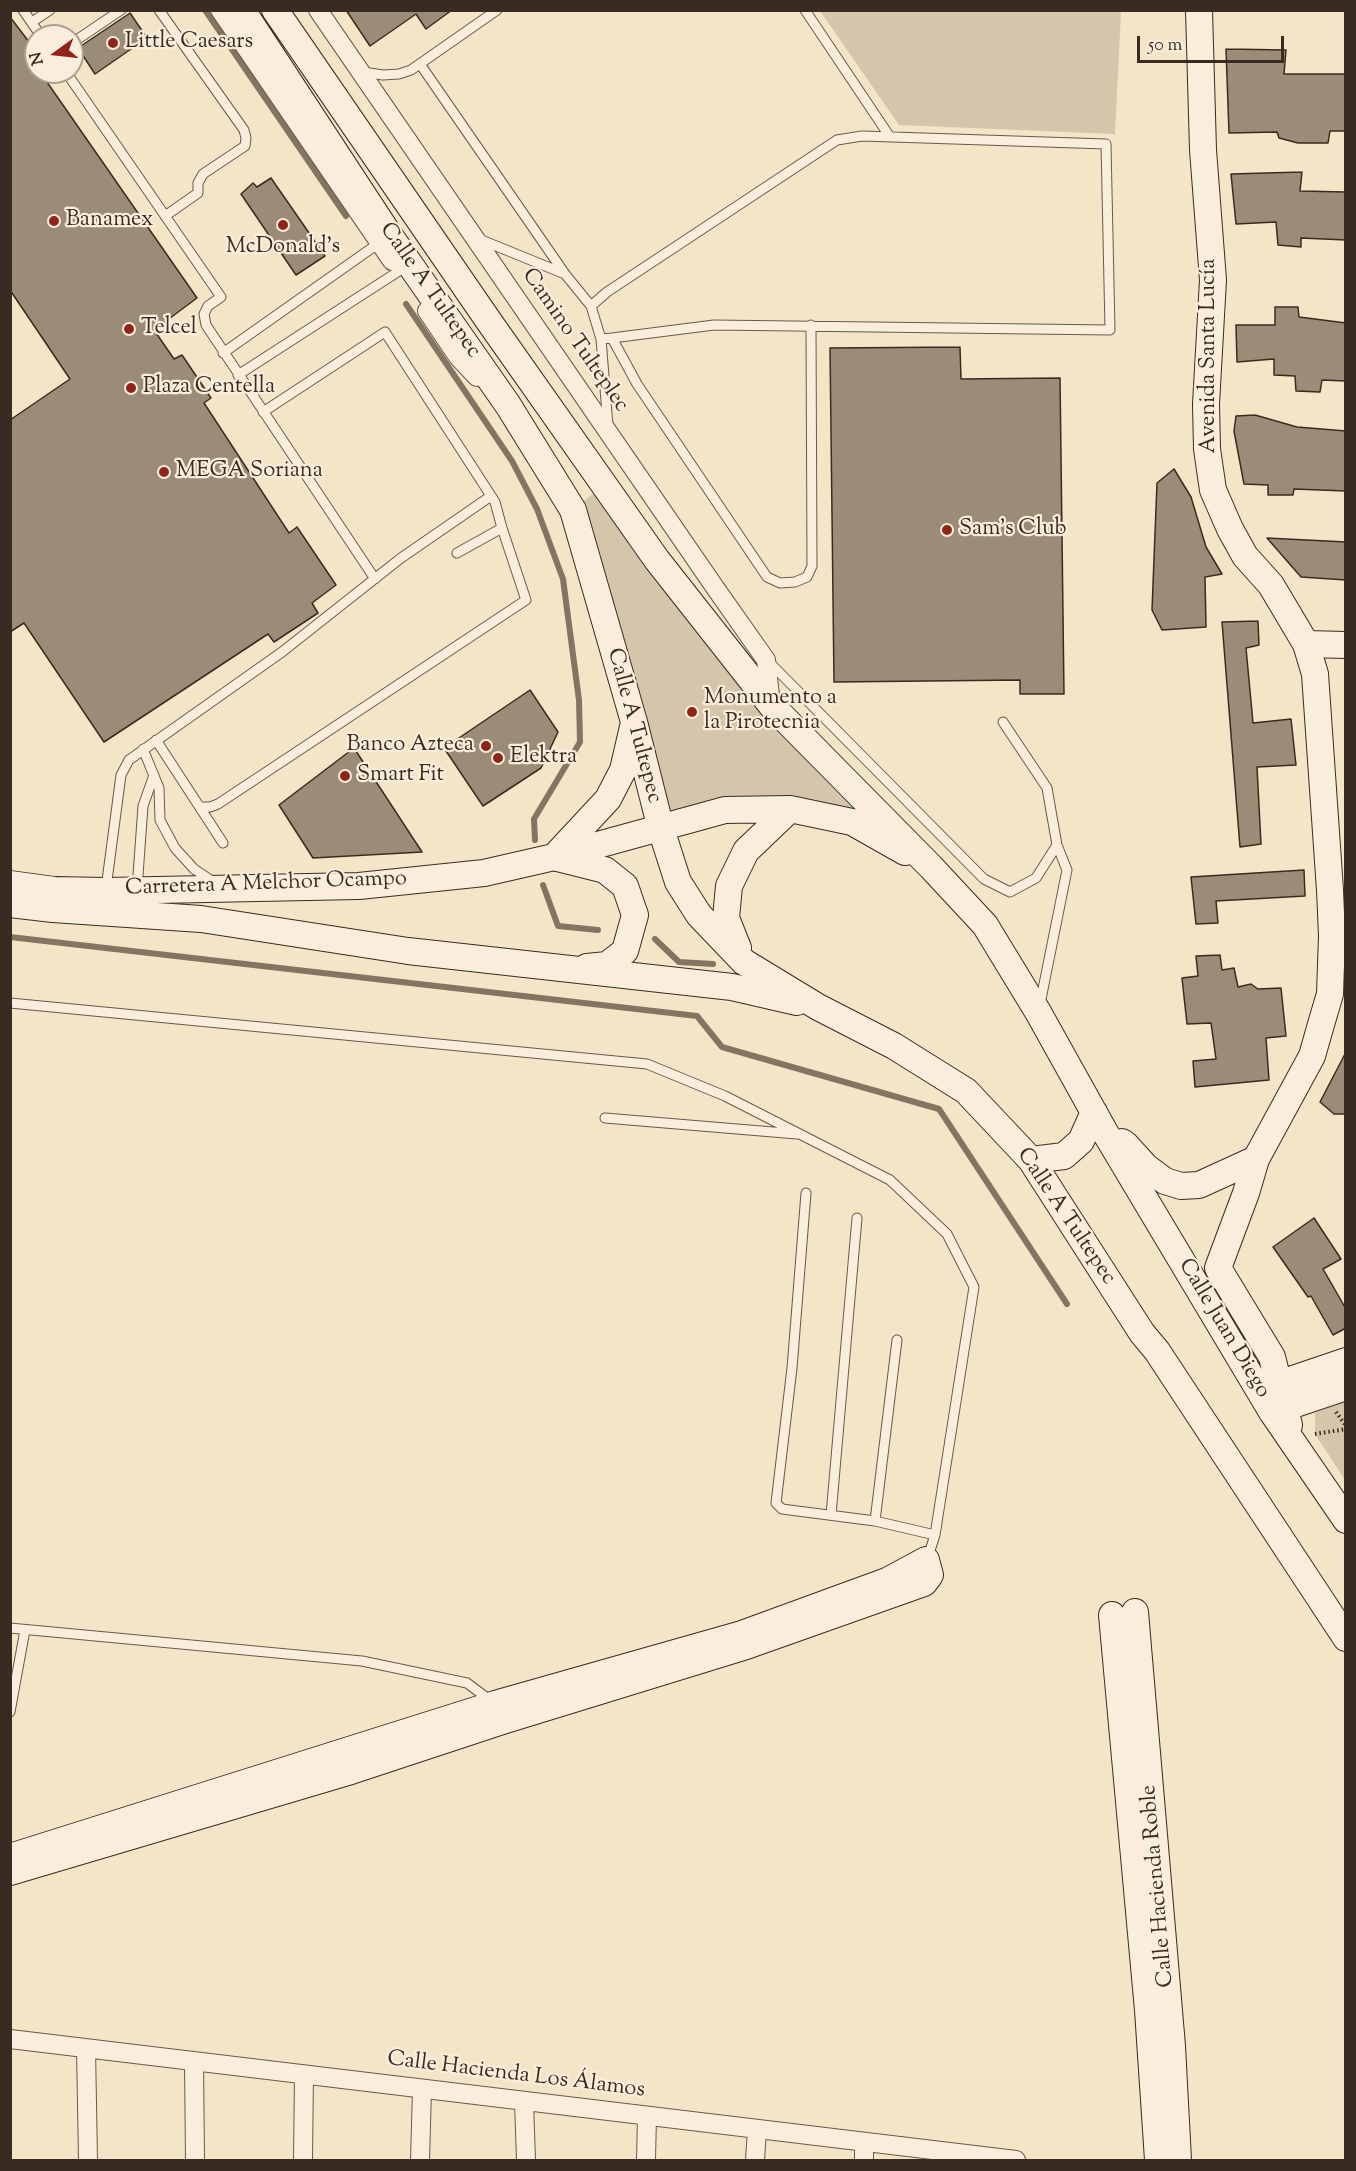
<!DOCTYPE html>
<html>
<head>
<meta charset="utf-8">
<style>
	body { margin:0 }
	#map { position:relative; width:1356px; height:2171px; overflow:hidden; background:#f4e5c7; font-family:"Sorts Mill Goudy",serif }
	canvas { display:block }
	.frame { position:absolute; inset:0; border:12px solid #3a2b22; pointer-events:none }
	.north { position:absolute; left:24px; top:24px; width:60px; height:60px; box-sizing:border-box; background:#f8eedb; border:2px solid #aca091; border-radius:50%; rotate:255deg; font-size:16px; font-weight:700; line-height:24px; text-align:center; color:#3a2b22 }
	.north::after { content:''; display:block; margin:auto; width:21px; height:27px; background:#8f2418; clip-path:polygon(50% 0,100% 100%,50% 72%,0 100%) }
	.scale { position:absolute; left:1137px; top:36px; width:147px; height:27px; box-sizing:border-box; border:3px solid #3a2b22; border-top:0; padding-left:8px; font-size:18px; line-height:21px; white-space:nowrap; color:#3a2b22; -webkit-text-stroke:4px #f8eedb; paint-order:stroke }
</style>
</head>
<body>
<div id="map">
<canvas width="1356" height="2171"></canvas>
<div class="frame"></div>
<div class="north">N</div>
<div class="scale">50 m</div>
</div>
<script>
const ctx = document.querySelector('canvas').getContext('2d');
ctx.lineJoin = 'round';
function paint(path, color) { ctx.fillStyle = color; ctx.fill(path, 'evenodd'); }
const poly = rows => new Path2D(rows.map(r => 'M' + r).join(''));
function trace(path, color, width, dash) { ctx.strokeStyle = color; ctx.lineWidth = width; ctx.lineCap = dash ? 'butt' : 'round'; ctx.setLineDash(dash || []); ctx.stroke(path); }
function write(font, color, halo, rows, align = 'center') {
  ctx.font = font + ' "Sorts Mill Goudy",serif'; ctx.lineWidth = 4.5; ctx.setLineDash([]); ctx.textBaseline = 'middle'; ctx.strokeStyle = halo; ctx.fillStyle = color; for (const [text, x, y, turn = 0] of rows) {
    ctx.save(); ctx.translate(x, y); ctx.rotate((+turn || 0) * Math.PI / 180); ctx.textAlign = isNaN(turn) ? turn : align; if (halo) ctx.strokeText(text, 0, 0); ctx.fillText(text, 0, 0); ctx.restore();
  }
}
const green = poly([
	[820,11,1121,11,1115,134,899,125],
	[604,485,799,740,928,866,798,808,662,827,573,510],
	[1345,1401,1346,1401,1345,1480,1315,1434,1315,1413]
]);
const stream = poly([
	[205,10,346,216],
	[406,304,512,461,537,509,563,579,579,700,580,742,534,819,535,840],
	[543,885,558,926,598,930],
	[10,937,697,1016,722,1047,939,1109,1067,1304],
	[655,939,679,962,713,964]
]);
const building = poly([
	[346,10,452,10,426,29,416,14,370,46,346,10],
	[130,13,147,38,95,74,78,48,130,13],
	[10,17,36,51,36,72,40,72,197,298,154,330,174,359,182,355,211,398,204,403,289,533,297,527,336,585,312,603,318,613,274,642,268,634,104,742,24,623,10,632,10,420,70,379,10,290,10,17],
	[1226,49,1286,50,1284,74,1346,74,1346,131,1330,131,1328,143,1298,143,1279,138,1277,132,1229,133,1226,49],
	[1302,172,1300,191,1346,192,1346,240,1301,238,1301,247,1278,245,1276,222,1236,224,1231,174,1302,172],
	[271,178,325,256,296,275,241,194,253,183,257,187,271,178],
	[1275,307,1298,307,1299,317,1346,323,1346,381,1322,380,1320,392,1296,391,1295,376,1274,375,1274,359,1237,362,1236,325,1275,325,1275,307],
	[960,347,961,379,1060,378,1064,694,1020,694,1020,680,834,682,830,348,960,347],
	[1255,415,1297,427,1346,431,1346,491,1294,489,1293,495,1268,495,1268,485,1244,484,1234,431,1236,416,1255,415],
	[1174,469,1191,497,1206,547,1222,574,1205,577,1206,627,1162,630,1152,610,1157,483,1174,469],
	[1267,538,1346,542,1346,580,1301,577,1267,538],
	[1258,621,1259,645,1246,648,1253,723,1291,719,1296,765,1257,767,1261,844,1240,847,1222,622,1258,621],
	[530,690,558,732,541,768,483,806,444,748,530,690],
	[354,748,422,852,313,858,279,805,354,748],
	[1304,870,1305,896,1216,901,1218,923,1196,924,1191,877,1304,870],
	[1220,955,1222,970,1234,968,1238,987,1251,984,1258,989,1281,988,1286,1036,1266,1038,1269,1080,1195,1087,1193,1061,1216,1059,1211,1023,1187,1024,1182,978,1198,976,1196,956,1220,955],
	[1346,1052,1346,1114,1334,1114,1320,1102,1346,1052],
	[1314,1218,1341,1259,1323,1269,1346,1309,1346,1328,1333,1335,1311,1296,1308,1297,1273,1247,1314,1218]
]);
const path = poly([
	[1336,1412,1346,1426],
	[1315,1434,1346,1429]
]);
const lane = poly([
	[23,10,41,36],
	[159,10,244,130,246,138,245,146,203,174,198,183,198,193,165,216],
	[805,10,890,137],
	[32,22,50,10],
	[72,43,121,10],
	[420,64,565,274,591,306,601,339,608,426],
	[66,72,221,297,208,306,204,314,206,325,375,579],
	[363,72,383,75,399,74,411,70,497,10],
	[479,239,565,274],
	[591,306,607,292,837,140,862,136,1106,144,1110,330,714,325,612,338],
	[601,339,612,338,637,384,767,577,780,583,795,582,807,577,812,566,811,325],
	[223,353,379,243],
	[238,375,399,271],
	[457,553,502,528],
	[769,662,984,879,1010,892,1036,878,1057,845],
	[1003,722,1047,788,1057,845,1067,870,1040,1004],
	[156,740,223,843],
	[143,749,159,788,160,820,175,848,194,869,215,883],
	[200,807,210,807,218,804,526,600,502,528,495,502,385,332,263,412],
	[106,888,121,775,129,760,282,652,401,558,491,496],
	[137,889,143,806,154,775],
	[10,1003,647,1064,725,1096,890,1180,947,1234,974,1287,935,1535,927,1560],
	[605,1118,797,1134],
	[806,1193,792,1368,776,1503,782,1509,875,1521,935,1535],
	[831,1515,857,1218],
	[875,1521,897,1340],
	[10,1628,362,1661,467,1683,491,1701],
	[10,1712,25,1630]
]);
const street = poly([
	[220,10,392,261],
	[318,10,716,589,766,660,771,704],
	[427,311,458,357,477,377],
	[10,2039,1016,2160],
	[86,2048,88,2160],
	[194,2062,195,2160],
	[524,2102,526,2160],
	[303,2160,304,2075],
	[420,2160,422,2089],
	[646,2160,647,2116],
	[755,2160,757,2130],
	[864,2160,864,2142]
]);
const secondary = poly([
	[242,10,390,236,508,405,573,510,634,722,661,829,678,882,699,915,744,962,818,1007,894,1046,966,1091,1031,1160,1142,1333,1157,1351,1346,1638],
	[275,10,488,320,657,560,772,706,931,867,985,925,1038,1012,1106,1134,1272,1412,1346,1520],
	[1199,10,1203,150,1213,280,1206,404,1207,449,1213,490,1230,529,1245,556,1271,585,1306,644,1315,674,1330,890,1332,936,1330,994,1322,1021,1312,1056,1256,1159,1246,1193,1218,1268,1272,1357,1289,1425],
	[1306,644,1346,645],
	[554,857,608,799,623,770,633,727],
	[557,858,605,870,625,886,635,915,625,951,607,965,587,967],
	[10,884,54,890,106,891,359,886,484,873,554,857,725,810,790,809,852,822,905,852],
	[10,904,53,909,201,919,408,951,732,987,797,1002],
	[738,948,726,918,729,886,746,851,790,809],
	[1122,1142,1126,1145,1146,1167,1165,1181,1181,1186,1199,1185,1256,1159],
	[1031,1160,1064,1156,1081,1141,1094,1112],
	[1265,1392,1287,1381,1346,1361],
	[1272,1412,1346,1387],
	[1135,1612,1172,2046,1178,2160],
	[1112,1615,1148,2010,1158,2160],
	[10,1857,495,1704,742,1634,887,1581,926,1560,930,1575,924,1583,746,1646,502,1721,351,1771,10,1872]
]);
const markers = [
	[113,43,6,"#8f2418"],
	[54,221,6,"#8f2418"],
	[283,225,6,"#8f2418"],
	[129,329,6,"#8f2418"],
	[131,388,6,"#8f2418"],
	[164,472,6,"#8f2418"],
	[947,530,6,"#8f2418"],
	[692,712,6,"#8f2418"],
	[486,746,6,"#8f2418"],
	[498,758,6,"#8f2418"],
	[345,776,6,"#8f2418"]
];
const poiNames = [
	["Little Caesars",125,43],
	["Banamex",66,221],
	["McDonald's",283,248,"center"],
	["Telcel",141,329],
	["Plaza Centella",143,388],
	["MEGA Soriana",176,472],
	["Sam's Club",959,530],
	["Monumento a",704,699],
	["la Pirotecnia",704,724],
	["Banco Azteca",474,746,"right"],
	["Elektra",510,758],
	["Smart Fit",357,776]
];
const streetNames = [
	["Calle A Tultepec",429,291,55],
	["Camino Tulteplec",574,341,55],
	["Avenida Santa Lucía",1210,356,-90],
	["Calle A Tultepec",633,726,75],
	["Carretera A Melchor Ocampo",266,885,-2],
	["Calle A Tultepec",1065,1217,56],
	["Calle Juan Diego",1223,1329,59],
	["Calle Hacienda Roble",1159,1886,-95],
	["Calle Hacienda Los Álamos",516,2076,7]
];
paint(green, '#d4c5ab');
trace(stream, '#847563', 6);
paint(building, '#9b8c78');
trace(building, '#3a2b22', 1.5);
trace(lane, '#685a4b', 11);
trace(street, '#685a4b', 20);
trace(secondary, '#3a2b22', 28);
trace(path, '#3a2b22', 4, [1.5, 3]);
trace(lane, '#f8eedb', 9);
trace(street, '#f8eedb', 18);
trace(secondary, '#f8eedb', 26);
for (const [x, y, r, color] of markers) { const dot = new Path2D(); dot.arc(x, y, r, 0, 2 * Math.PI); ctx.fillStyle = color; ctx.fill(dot); trace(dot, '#f8eedb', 2); }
write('22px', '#3a2b22', '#f8eedb', poiNames, 'left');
write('22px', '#3a2b22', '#f8eedb', streetNames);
</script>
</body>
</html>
